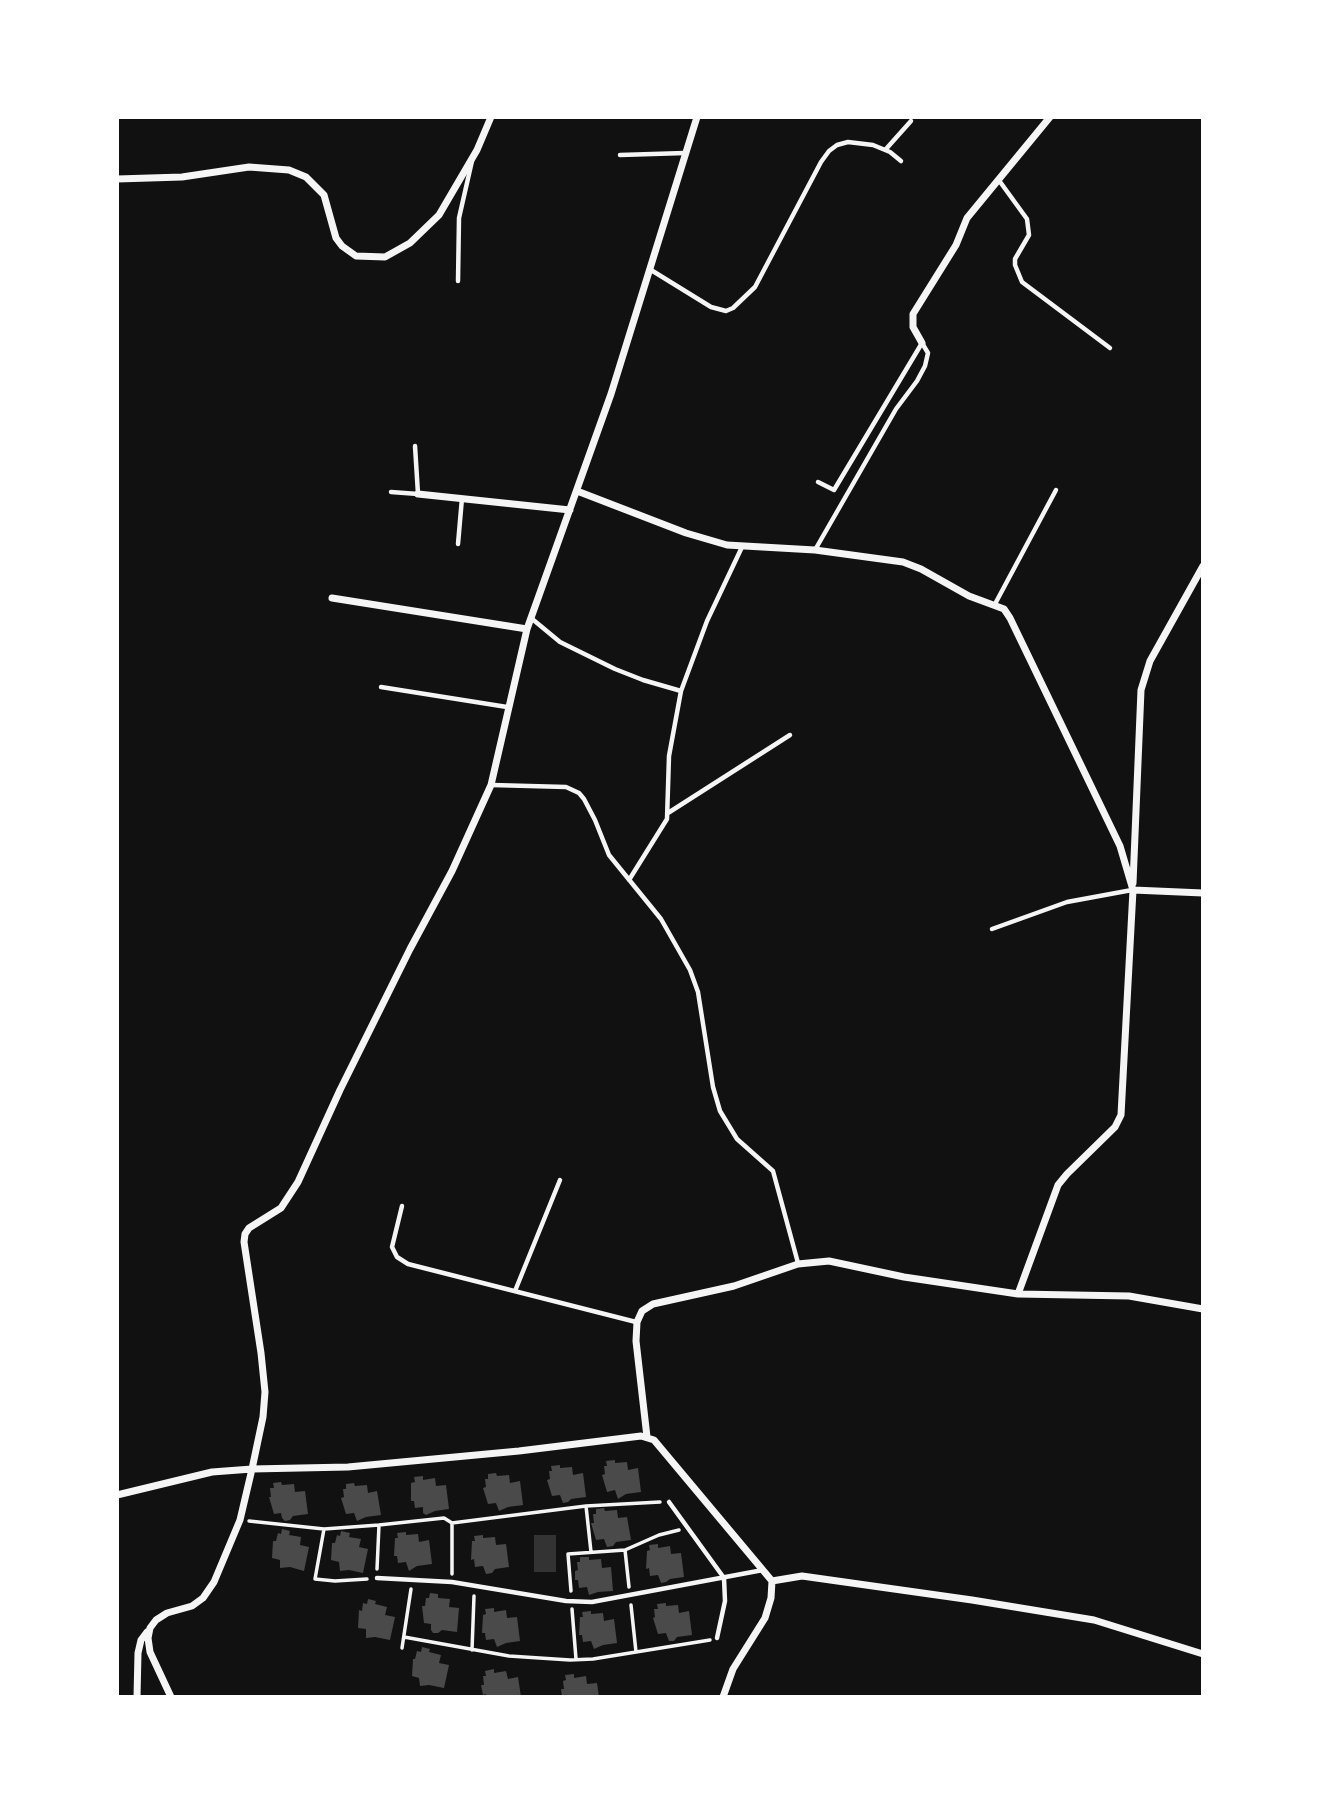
<!DOCTYPE html>
<html>
<head>
<meta charset="utf-8">
<style>
	body { margin:0 }
	#map { position:relative; width:1320px; height:1814px; overflow:hidden; background:#111; font-family:"Space Grotesk",sans-serif }
	canvas { display:block }
	.frame { position:absolute; inset:0; border:119px solid #fff; pointer-events:none }
</style>
</head>
<body>
<div id="map">
<canvas width="1320" height="1814"></canvas>
<div class="frame"></div>
</div>
<script>
const ctx = document.querySelector('canvas').getContext('2d');
ctx.lineJoin = 'round';
function paint(path, color) { ctx.fillStyle = color; ctx.fill(path, 'evenodd'); }
const poly = rows => new Path2D(rows.map(r => 'M' + r).join(''));
function trace(path, color, width, dash) { ctx.strokeStyle = color; ctx.lineWidth = width; ctx.lineCap = dash ? 'butt' : 'round'; ctx.setLineDash(dash || []); ctx.stroke(path); }
const water = poly([
	[534,1535,556,1535,556,1572,534,1572]
]);
const building = poly([
	[615,1460,615,1463,627,1462,628,1470,638,1468,641,1492,626,1494,618,1499,615,1490,607,1492,602,1475,605,1474,604,1466,607,1466,606,1461],
	[560,1465,560,1468,572,1467,573,1475,583,1473,586,1497,571,1499,568,1502,563,1503,560,1495,552,1496,547,1480,550,1479,549,1471,552,1471,551,1466],
	[496,1473,497,1476,509,1475,510,1483,520,1481,523,1505,508,1507,499,1511,496,1503,488,1504,483,1488,486,1487,485,1479,488,1479,488,1474],
	[423,1476,423,1480,435,1478,436,1486,446,1485,449,1509,435,1511,426,1515,423,1513,423,1507,415,1508,414,1501,411,1501,411,1483,415,1482,414,1477],
	[281,1482,282,1485,294,1484,295,1492,305,1491,308,1514,293,1516,290,1520,285,1521,282,1518,281,1513,274,1514,269,1497,271,1497,270,1488,274,1488,273,1483],
	[354,1483,355,1486,367,1485,368,1493,377,1491,381,1515,366,1517,357,1521,354,1513,346,1514,341,1498,344,1497,343,1489,346,1489,346,1484],
	[604,1508,605,1511,617,1510,618,1518,627,1517,631,1540,616,1542,613,1546,607,1547,604,1539,596,1540,591,1523,594,1523,593,1514,596,1514,596,1509],
	[282,1529,290,1531,289,1535,301,1537,300,1545,309,1547,304,1571,290,1567,280,1568,280,1560,272,1558,273,1541,276,1541,278,1533,281,1534],
	[341,1531,350,1533,349,1537,361,1539,359,1547,368,1549,363,1573,349,1570,340,1571,339,1562,331,1560,332,1543,335,1543,337,1535,340,1536],
	[406,1532,406,1535,418,1534,419,1542,429,1540,432,1564,417,1566,409,1571,406,1562,398,1563,397,1556,394,1556,395,1538,398,1538,397,1533],
	[483,1535,483,1538,495,1537,496,1545,506,1544,509,1567,495,1569,492,1573,486,1574,483,1566,475,1567,474,1559,471,1560,472,1541,475,1541,474,1536],
	[658,1544,658,1548,670,1546,671,1554,681,1553,684,1577,670,1579,666,1582,661,1583,658,1575,650,1576,649,1568,646,1569,647,1551,650,1550,649,1545],
	[580,1557,589,1557,589,1560,601,1559,602,1568,611,1567,613,1591,598,1592,589,1595,587,1587,579,1588,578,1580,575,1580,575,1571,578,1570,577,1562,580,1562],
	[430,1593,438,1594,438,1598,450,1599,449,1607,459,1608,457,1632,442,1630,438,1633,433,1633,431,1630,431,1624,424,1623,422,1606,425,1606,426,1598,429,1598],
	[368,1599,376,1601,375,1604,387,1607,385,1615,395,1617,390,1640,375,1637,366,1638,366,1629,358,1628,359,1610,362,1611,363,1603,367,1604],
	[666,1603,666,1606,678,1605,679,1613,689,1611,692,1635,677,1637,674,1641,669,1641,666,1633,658,1634,653,1618,655,1617,654,1609,658,1609,657,1604],
	[494,1608,494,1612,506,1610,507,1618,517,1617,520,1641,506,1643,497,1647,494,1639,486,1640,485,1633,482,1633,483,1615,486,1614,485,1609],
	[591,1611,591,1614,603,1613,604,1621,614,1619,617,1643,603,1645,594,1649,591,1641,583,1642,582,1635,579,1635,580,1617,583,1617,582,1612],
	[422,1647,430,1649,429,1652,441,1655,439,1663,449,1665,444,1688,429,1685,420,1686,419,1678,412,1676,413,1659,415,1659,417,1651,421,1652],
	[494,1669,494,1673,506,1671,508,1679,518,1677,521,1697,486,1697,486,1694,483,1695,481,1685,484,1685,483,1676,486,1676,485,1671],
	[574,1674,574,1678,586,1676,587,1684,597,1683,599,1697,562,1697,561,1689,564,1689,563,1681,566,1680,565,1675]
]);
const path = poly([
	[249,1521,324,1529],
	[452,1523,452,1574],
	[625,1550,659,1535,679,1530],
	[591,1552,586,1506,660,1502],
	[377,1569,379,1525,444,1518,452,1523,586,1506],
	[367,1579,335,1581,315,1579,324,1529,379,1525],
	[571,1591,568,1554,625,1550,629,1587],
	[631,1605,636,1652],
	[572,1609,576,1659],
	[404,1637,509,1656,570,1660,593,1659,710,1640],
	[402,1648,411,1589],
	[472,1650,474,1596]
]);
const service = poly([
	[886,149,911,121],
	[620,155,685,153],
	[998,179,1027,219,1029,235,1015,259,1015,265,1022,282,1110,348],
	[651,270,711,307,726,311,733,308,755,287,821,162,829,151,837,145,848,142,873,145,890,152,901,161],
	[458,281,459,218,472,161],
	[391,492,418,494,415,446],
	[458,544,462,498],
	[815,550,896,409,917,381,925,366,928,353,922,343,834,490,818,482],
	[995,604,1056,490],
	[531,618,560,642,615,669,643,680,681,691],
	[381,687,507,707],
	[492,785,566,787,579,793,584,799,595,820,609,855,661,919,690,970,698,992,713,1087,720,1111,737,1139,773,1171,798,1263],
	[668,813,790,735],
	[629,880,667,819,669,756,681,691,707,621,742,547],
	[992,929,1067,902,1132,890],
	[402,1206,392,1247,397,1257,408,1264,636,1322],
	[515,1291,560,1180],
	[669,1502,724,1578,725,1601,717,1638],
	[377,1578,452,1582,566,1601,592,1602,763,1570]
]);
const minor = poly([
	[697,117,611,394,527,629,491,785,452,871,410,949,340,1090,298,1182,281,1208,249,1228,245,1234,244,1242,261,1353,265,1392,263,1417,252,1469,348,1467,519,1451,641,1436,654,1440,772,1581,771,1598,765,1618,733,1669,723,1697],
	[117,179,182,177,249,167,289,170,306,177,324,195,336,238,342,246,356,256,385,257,410,243,439,215,477,150,491,117],
	[922,343,913,327,913,314,956,245,967,218,1050,117],
	[577,491,686,533,727,545,815,550,903,562,921,569,969,596,1004,609,1010,618,1120,846,1133,890],
	[418,494,570,510],
	[332,598,527,629],
	[1133,883,1141,690,1150,661,1203,566],
	[1018,1294,1058,1185,1067,1174,1115,1127,1121,1115,1133,890,1203,893],
	[647,1437,636,1341,637,1322,642,1311,653,1304,734,1286,798,1264,829,1261,904,1277,1018,1294,1129,1296,1203,1309],
	[117,1495,212,1472,252,1469,240,1520,214,1582,203,1598,192,1606,167,1613,156,1620,150,1628,148,1638,150,1652,171,1697],
	[772,1581,802,1576,972,1600,1094,1620,1203,1654],
	[137,1697,138,1653,141,1640,147,1632]
]);
paint(water, '#333');
paint(building, '#4a4a4a');
trace(path, '#f5f5f5', 3.5);
trace(service, '#f5f5f5', 4.5);
trace(minor, '#f5f5f5', 7);
</script>
</body>
</html>
